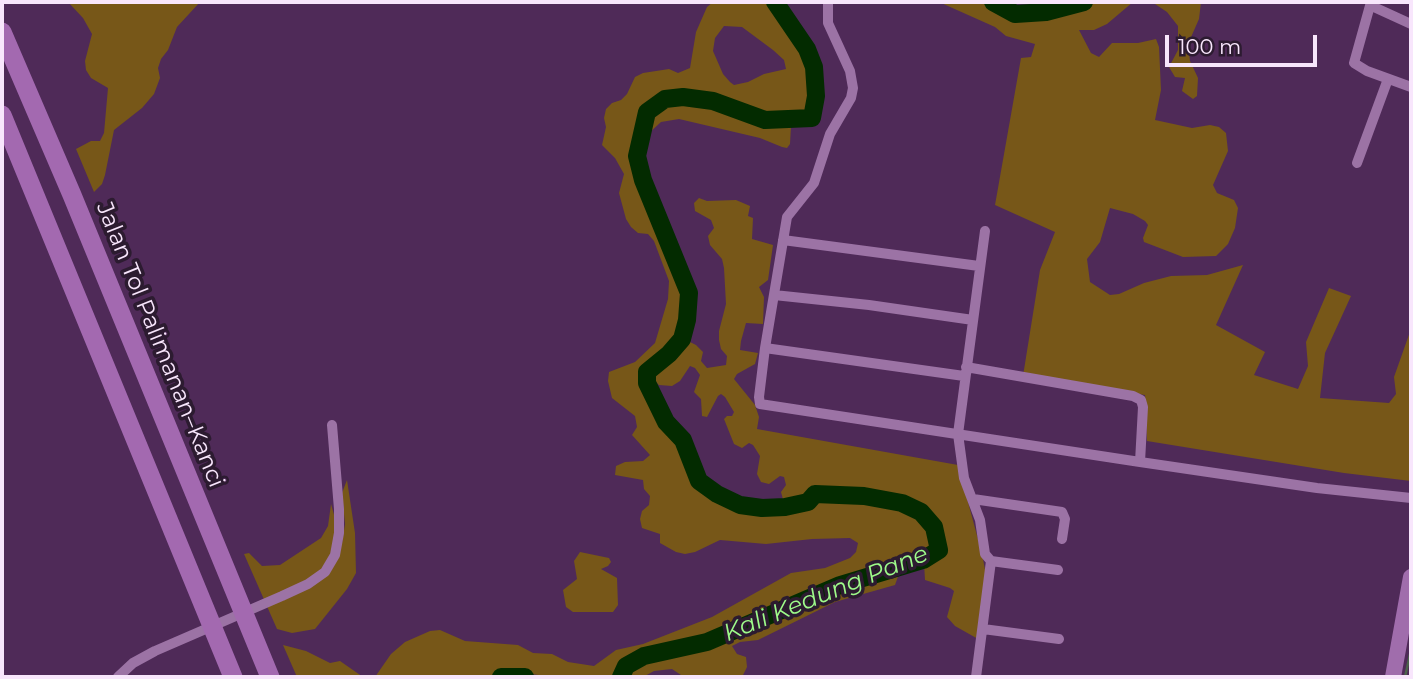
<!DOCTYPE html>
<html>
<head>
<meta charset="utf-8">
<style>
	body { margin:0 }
	#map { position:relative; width:1413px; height:679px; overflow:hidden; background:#4f2a58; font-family:Montserrat,sans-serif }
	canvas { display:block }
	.frame { position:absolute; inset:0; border:4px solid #f8e6fc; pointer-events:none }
	.scale { position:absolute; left:1165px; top:35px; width:152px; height:32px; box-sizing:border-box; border:4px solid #f8e6fc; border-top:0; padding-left:9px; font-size:21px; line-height:24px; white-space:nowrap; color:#f8e6fc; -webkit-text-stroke:5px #2c1b30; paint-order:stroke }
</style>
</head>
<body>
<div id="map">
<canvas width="1413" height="679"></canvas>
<div class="frame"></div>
<div class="scale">100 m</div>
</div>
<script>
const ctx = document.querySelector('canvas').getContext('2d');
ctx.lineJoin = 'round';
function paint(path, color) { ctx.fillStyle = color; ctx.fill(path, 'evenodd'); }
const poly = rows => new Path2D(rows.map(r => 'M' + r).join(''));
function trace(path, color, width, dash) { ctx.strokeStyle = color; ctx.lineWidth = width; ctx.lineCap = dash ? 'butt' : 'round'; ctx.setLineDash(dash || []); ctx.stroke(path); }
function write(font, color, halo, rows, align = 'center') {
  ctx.font = font + ' Montserrat,sans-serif'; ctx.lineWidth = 7; ctx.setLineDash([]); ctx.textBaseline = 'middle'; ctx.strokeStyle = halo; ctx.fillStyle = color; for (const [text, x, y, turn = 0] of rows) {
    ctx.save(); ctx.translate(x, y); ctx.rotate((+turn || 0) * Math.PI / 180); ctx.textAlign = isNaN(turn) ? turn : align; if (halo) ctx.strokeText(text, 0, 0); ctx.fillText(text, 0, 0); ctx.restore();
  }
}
const green = poly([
	[68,2,200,2,177,27,168,50,161,59,158,68,160,78,154,94,142,108,114,130,105,175,102,184,94,192,76,149,91,141,100,141,104,133,108,88,91,78,86,70,85,61,92,34,83,18],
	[713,2,771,2,803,51,810,68,812,96,808,115,766,116,714,98,684,93,663,96,644,110,633,156,640,181,685,293,684,319,679,337,666,351,644,370,643,383,662,424,680,443,696,483,715,497,739,509,762,511,785,511,810,506,816,498,863,500,901,507,919,515,930,529,935,549,921,556,838,582,705,638,643,653,623,663,617,677,554,677,515,672,500,672,497,677,375,677,391,654,405,642,430,631,440,630,465,641,518,645,533,653,552,654,568,662,594,666,616,650,643,644,712,617,791,573,825,568,850,558,856,552,858,543,850,538,812,539,766,544,720,540,695,552,685,554,676,552,660,543,660,534,642,528,640,519,642,511,649,505,650,496,644,489,643,480,615,475,616,466,625,462,643,461,650,455,632,435,637,427,635,416,612,398,608,381,609,372,635,362,655,343,668,299,669,281,654,241,648,234,638,233,631,227,626,219,619,193,624,174,615,158,602,145,606,127,604,118,606,109,612,103,621,100,627,94,635,77,643,73,669,69,678,73,690,68,696,32,707,7],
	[724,26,742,27,773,50,784,60,786,69,764,74,748,82,734,85,730,82,723,74,713,51,715,38],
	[939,2,982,2,1014,18,1046,16,1100,2,1133,2,1107,24,1094,30,1079,30,1091,53,1099,57,1112,43,1138,43,1156,39,1159,47,1161,90,1155,120,1192,128,1210,125,1219,127,1226,133,1228,151,1213,185,1217,193,1234,200,1238,208,1235,228,1228,244,1216,256,1183,257,1144,242,1143,238,1148,225,1145,221,1133,214,1110,208,1100,242,1087,259,1090,282,1110,295,1119,294,1144,283,1171,276,1207,275,1243,265,1216,325,1265,352,1254,375,1298,389,1308,366,1306,342,1329,288,1351,296,1325,353,1320,398,1389,403,1396,394,1394,377,1411,329,1411,481,1344,473,1147,441,1145,395,1023,376,1040,270,1055,232,995,205,1021,58,1031,57,1035,44,1006,36,995,27],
	[1152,2,1201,2,1199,19,1188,44,1190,61,1198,78,1197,96,1193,99,1182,91,1185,78,1175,77,1169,67,1178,50,1178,26,1167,12],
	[683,101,713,105,765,124,795,123,791,126,790,144,787,148,782,147,760,138,679,119,661,122,648,134,651,114,666,103],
	[699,198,707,201,736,200,750,206,748,216,753,218,752,239,773,245,768,280,759,287,764,297,763,324,746,323,741,341,740,350,758,353,755,364,737,374,734,379,755,405,759,417,757,429,958,465,982,554,987,580,978,639,955,626,947,617,954,591,950,588,925,580,924,563,943,552,937,525,923,509,903,500,864,492,813,490,806,499,784,503,781,492,786,485,784,477,780,476,769,484,761,482,757,474,760,456,753,445,749,443,742,448,734,444,724,419,727,416,732,416,734,412,725,397,721,394,718,396,707,417,702,416,701,399,694,392,700,375,695,368,690,366,680,381,672,386,659,385,656,382,651,374,672,357,686,340,696,345,703,352,701,361,707,368,726,365,727,356,721,349,719,340,719,331,726,304,724,268,722,259,710,245,708,236,714,228,711,220,695,211,694,203],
	[347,480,355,533,356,573,347,589,315,629,292,633,277,629,244,554,249,553,262,566,280,565,321,538,328,526,331,504,342,543,345,524,342,493],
	[580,552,609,558,611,562,608,566,601,569,617,578,618,605,613,612,573,612,566,607,563,590,577,579,574,561],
	[900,571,895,585,835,602,758,640,740,642,732,646,737,654,746,657,747,667,742,677,684,677,672,669,654,671,643,677,625,677,629,668,646,660,708,645,841,589],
	[283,645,306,651,330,663,340,661,363,677,297,677]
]);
const stream = poly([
	[1405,677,1411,650]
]);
const river = poly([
	[993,2,1015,14,1046,12,1084,2],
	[501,677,525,677],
	[621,677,626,666,644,656,707,642,840,585,923,560,939,550,934,527,921,512,902,503,864,496,815,494,808,502,785,507,762,508,740,505,717,494,699,481,683,440,666,422,647,383,647,372,669,354,682,339,687,320,689,293,643,180,637,156,647,112,665,99,683,97,713,101,765,120,812,118,816,96,814,67,807,49,775,2]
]);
const minor = poly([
	[828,2,828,23,850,71,853,88,851,98,830,134,814,183,787,217,765,348,759,397,760,404,1140,462,1317,488,1411,498],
	[1371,2,1354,63,1367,71,1411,87],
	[1376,8,1411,24],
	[1357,163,1388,79],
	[783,240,979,266],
	[774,295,869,305,973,320],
	[765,348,964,376],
	[966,367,1133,396,1141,400,1143,407,1140,462],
	[973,499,1062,512,1065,519,1062,539],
	[991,561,1058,570],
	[983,629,1059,639],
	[118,677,133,663,155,651,282,596,308,584,325,572,335,555,339,533,339,509,332,425],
	[976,677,991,561,985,554,980,520,964,478,958,434,985,231]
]);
const primary = poly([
	[1393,677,1411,577]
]);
const motorway = poly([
	[2,32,72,195,270,677],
	[2,115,233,677]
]);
const streetNames = [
	["Jalan Tol Palimanan–Kanci",160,345,68]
];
const waterNames = [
	["Kali Kedung Pane",826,594,-22]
];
paint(green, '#775718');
trace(stream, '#4c634c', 2.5);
trace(river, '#032b00', 18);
trace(minor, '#9c73a5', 10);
trace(primary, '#a06dac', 16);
trace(motorway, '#a369b0', 19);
write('23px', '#f8e6fc', '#2c1b30', streetNames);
write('italic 24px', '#9efb8a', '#2c1b30', waterNames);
</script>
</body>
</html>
